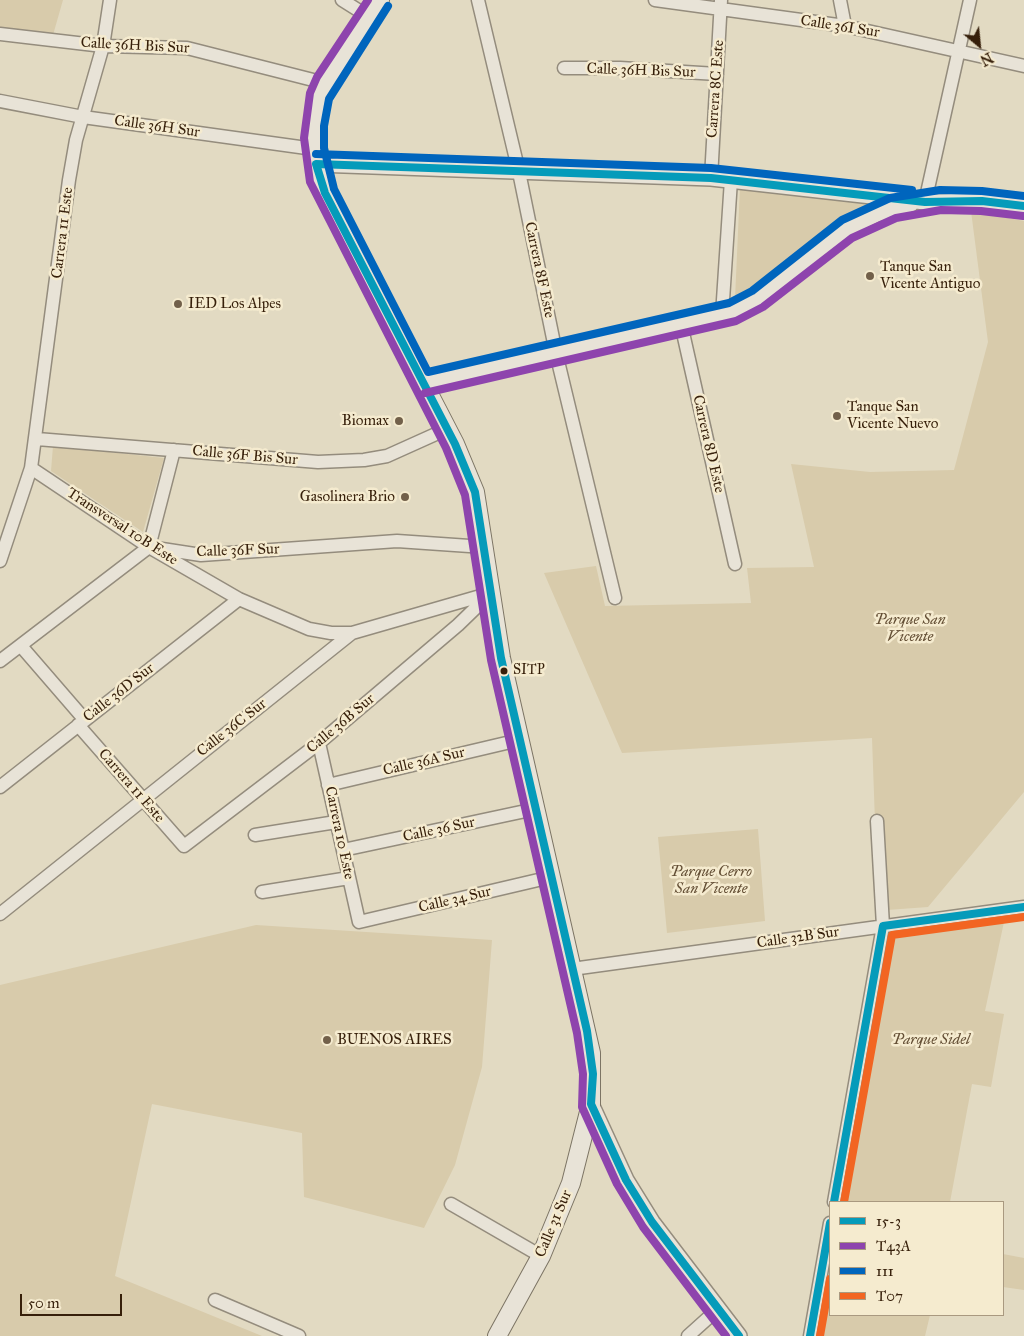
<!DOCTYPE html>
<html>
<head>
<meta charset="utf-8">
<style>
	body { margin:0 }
	#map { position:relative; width:1024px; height:1336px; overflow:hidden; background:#e2dac2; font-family:"IM FELL Great Primer",serif }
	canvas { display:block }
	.legend { position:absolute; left:829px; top:1201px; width:175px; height:115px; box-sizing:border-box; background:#f5ebcf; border:1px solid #a99980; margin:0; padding:6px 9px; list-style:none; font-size:15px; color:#361f0a }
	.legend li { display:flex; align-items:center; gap:10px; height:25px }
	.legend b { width:25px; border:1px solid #a99980 }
	.north { position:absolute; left:954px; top:20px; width:50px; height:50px; -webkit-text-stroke:4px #f5ebcf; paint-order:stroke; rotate:152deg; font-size:14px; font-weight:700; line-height:20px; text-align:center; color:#361f0a }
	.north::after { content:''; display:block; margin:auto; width:18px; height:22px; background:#361f0a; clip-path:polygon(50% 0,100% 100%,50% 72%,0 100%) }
	.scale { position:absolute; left:20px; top:1294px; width:102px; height:22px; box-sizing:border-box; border:2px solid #361f0a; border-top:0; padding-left:6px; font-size:15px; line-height:18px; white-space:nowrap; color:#361f0a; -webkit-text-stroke:4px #f5ebcf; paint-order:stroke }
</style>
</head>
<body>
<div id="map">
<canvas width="1024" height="1336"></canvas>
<ul class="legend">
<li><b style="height:6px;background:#059bba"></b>15-3</li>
<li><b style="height:6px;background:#8e44ad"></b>T43A</li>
<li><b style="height:6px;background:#0065bd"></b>111</li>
<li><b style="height:6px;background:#f26522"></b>T07</li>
</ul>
<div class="north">N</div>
<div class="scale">50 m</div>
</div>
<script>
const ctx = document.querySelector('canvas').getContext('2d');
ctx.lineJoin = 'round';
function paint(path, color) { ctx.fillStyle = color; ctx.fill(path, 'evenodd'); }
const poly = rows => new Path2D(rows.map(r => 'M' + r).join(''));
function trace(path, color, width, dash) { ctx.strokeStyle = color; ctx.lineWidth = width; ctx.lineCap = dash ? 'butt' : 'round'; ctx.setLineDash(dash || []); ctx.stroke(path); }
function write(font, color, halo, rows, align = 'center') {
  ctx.font = font + ' "IM FELL Great Primer",serif'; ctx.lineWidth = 5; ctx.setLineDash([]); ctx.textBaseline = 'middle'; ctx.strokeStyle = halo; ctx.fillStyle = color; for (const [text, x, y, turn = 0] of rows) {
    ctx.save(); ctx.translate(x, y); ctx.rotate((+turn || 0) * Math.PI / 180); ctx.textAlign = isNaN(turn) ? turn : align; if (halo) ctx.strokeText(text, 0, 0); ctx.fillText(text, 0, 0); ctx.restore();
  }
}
const green = poly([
	[0,0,63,0,53,35,0,28],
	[740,187,879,201,834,225,735,299],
	[971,211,1024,221,1024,792,928,907,887,910,875,822,872,738,622,753,544,573,596,566,605,606,751,603,747,568,814,567,791,464,870,472,954,470,988,342],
	[53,446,164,458,143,532,51,471],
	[758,829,765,921,667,933,658,837],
	[1004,922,985,1011,1004,1014,991,1087,972,1084,950,1202,841,1202,872,1026,892,940,898,934],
	[256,925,492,940,482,1067,455,1165,424,1228,304,1197,302,1133,152,1104,115,1276,262,1336,0,1336,0,985],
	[1003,1254,1024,1258,1024,1290,1003,1287],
	[830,1263,830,1315,930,1315,925,1336,819,1336]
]);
const minor = poly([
	[342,0,369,17],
	[478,0,519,172,556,353,615,598],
	[655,0,845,26,1024,66],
	[840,0,845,26],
	[0,34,103,46,187,48,325,83],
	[564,68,620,68,717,74],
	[0,101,83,117,314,149],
	[711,178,721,0],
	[925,202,970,0],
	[722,315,731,180],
	[681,324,735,564],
	[37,439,318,462,364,460,387,456,447,429],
	[31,468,149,547,239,599,309,629,331,633,352,633],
	[149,547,174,450],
	[0,561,31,468,69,180,76,140,103,46,110,0],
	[21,646,85,720],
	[0,661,149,547,201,555,397,541,484,547],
	[78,725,184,846,319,743,458,625,490,594],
	[319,743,359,922,551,877],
	[328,785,519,740],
	[0,787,239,599],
	[255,835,336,822],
	[343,850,535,809],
	[262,892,349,878],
	[0,914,352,633,491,593],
	[572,969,1024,907],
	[834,1202,883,926,877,821],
	[451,1204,541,1256],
	[215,1300,299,1336],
	[688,1336,718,1309],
	[810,1336,830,1223]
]);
const tertiary = poly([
	[316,164,711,178,925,202,982,201,1024,206],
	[423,383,732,312,757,299,847,229,877,214,911,204],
	[591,1104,626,1180,652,1222,739,1336]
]);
const secondary = poly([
	[380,0,325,83,319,96,314,125,316,164,325,193,455,444,475,492,501,658,591,1053,591,1104,571,1183,541,1256,497,1336]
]);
const bus1 = poly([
	[834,1202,883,926,1024,907],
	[739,1336,652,1222,626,1180,591,1104,593,1074,587,1031,501,658,475,492,455,444,325,193,316,164,711,178,925,202,982,201,1024,206],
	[810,1336,830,1223]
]);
const bus2 = poly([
	[368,0,317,77,310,93,304,138,310,182,446,448,465,495,491,660,577,1033,583,1074,582,1107,617,1184,643,1227,726,1336],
	[425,393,736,321,763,307,852,238,896,218,941,210,981,211,1023,216]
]);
const bus3 = poly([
	[388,6,329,99,324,126,324,148,334,189,428,372,729,303,752,291,842,220,890,198,940,190,982,191,1024,196],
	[316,154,711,168,912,190]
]);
const bus4 = poly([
	[844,1202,892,935,1024,917],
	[820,1336,830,1279]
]);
const markers = [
	[870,276,5,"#72604a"],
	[178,304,5,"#72604a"],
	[837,416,5,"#72604a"],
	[399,421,5,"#72604a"],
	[405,497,5,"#72604a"],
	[504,671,4.5,"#361f0a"],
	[327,1040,5,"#72604a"]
];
const busNames = [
	["SITP",513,671]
];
const streetNames = [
	["Calle 36I Sur",840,27,9],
	["Calle 36H Bis Sur",135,46,3],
	["Calle 36H Bis Sur",641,71,2],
	["Carrera 8C Este",716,89,-86],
	["Calle 36H Sur",157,127,8],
	["Carrera 11 Este",63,233,-83],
	["Carrera 8F Este",539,270,78],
	["Carrera 8D Este",708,444,77],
	["Calle 36F Bis Sur",245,456,5],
	["Transversal 10B Este",122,527,33],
	["Calle 36F Sur",238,551,-2],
	["Calle 36D Sur",119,693,-38],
	["Calle 36B Sur",341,724,-40],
	["Calle 36C Sur",232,728,-38],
	["Calle 36A Sur",424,762,-13],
	["Carrera 11 Este",131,786,49],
	["Calle 36 Sur",439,830,-12],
	["Carrera 10 Este",339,833,78],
	["Calle 34 Sur",455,900,-13],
	["Calle 32B Sur",798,938,-8],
	["Calle 31 Sur",554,1224,-67]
];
const poiNames = [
	["Tanque San",880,267],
	["Vicente Antiguo",880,284],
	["IED Los Alpes",188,304],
	["Tanque San",847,407],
	["Vicente Nuevo",847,424],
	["Biomax",389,421,"right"],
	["Gasolinera Brio",395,497,"right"],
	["BUENOS AIRES",337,1040]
];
const parkNames = [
	["Parque San",910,620],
	["Vicente",910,637],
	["Parque Cerro",711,872],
	["San Vicente",711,889],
	["Parque Sidel",931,1040]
];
paint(green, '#d8cbab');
trace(minor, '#948c7d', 15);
trace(tertiary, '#948c7d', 18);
trace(secondary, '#7c7464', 20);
trace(minor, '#e8e3d7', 12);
trace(tertiary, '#e8e3d7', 15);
trace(secondary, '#e8e3d7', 18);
trace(bus1, '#059bba', 8);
trace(bus2, '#8e44ad', 8);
trace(bus3, '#0065bd', 8);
trace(bus4, '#f26522', 8);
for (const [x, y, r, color] of markers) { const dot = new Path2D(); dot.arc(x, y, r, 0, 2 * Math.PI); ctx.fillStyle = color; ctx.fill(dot); trace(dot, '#f5ebcf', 2); }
write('14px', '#361f0a', '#f5ebcf', busNames, 'left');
write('15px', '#361f0a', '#f5ebcf', streetNames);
write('15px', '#361f0a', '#f5ebcf', poiNames, 'left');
write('italic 15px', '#644f35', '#f5ebcf', parkNames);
</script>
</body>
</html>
